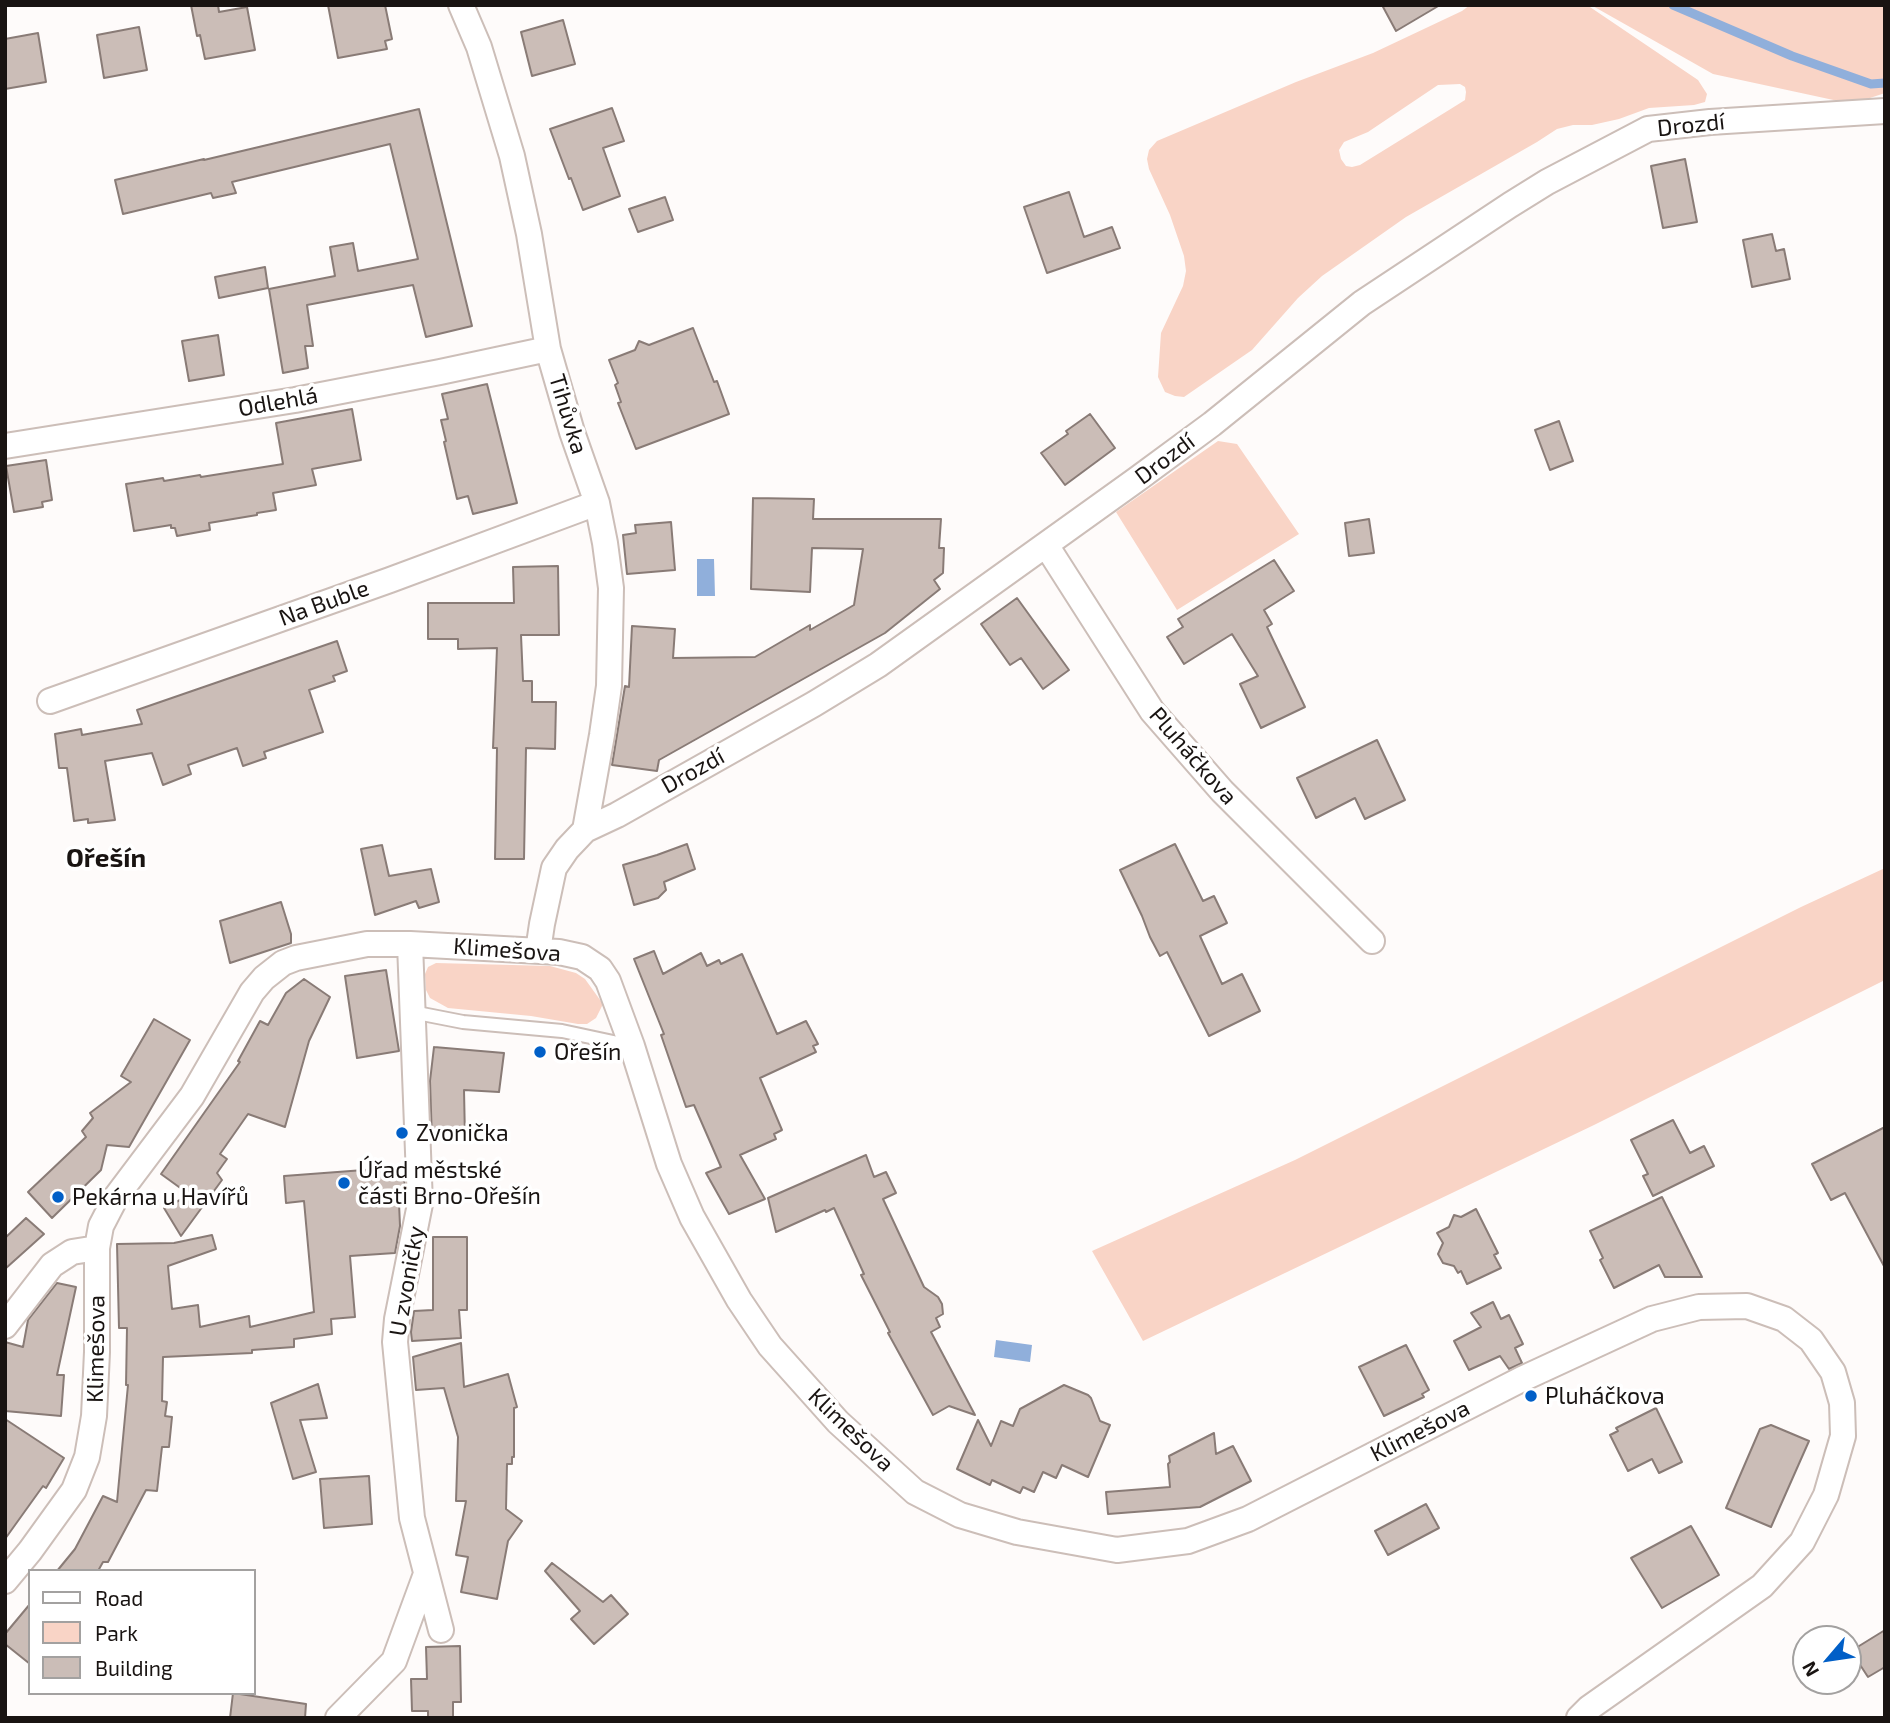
<!DOCTYPE html>
<html>
<head>
<meta charset="utf-8">
<style>
	body { margin:0 }
	#map { position:relative; width:1890px; height:1723px; overflow:hidden; background:#fefbfa; font-family:"Exo 2",sans-serif }
	canvas { display:block }
	.frame { position:absolute; inset:0; border:7px solid #191412; pointer-events:none }
	.legend { position:absolute; left:28px; top:1569px; width:228px; height:126px; box-sizing:border-box; background:#fff; border:2px solid #a3a1a0; margin:0; padding:9px 12px; list-style:none; font-size:21px; color:#191412 }
	.legend li { display:flex; align-items:center; gap:14px; height:35px }
	.legend b { width:35px; border:2px solid #a3a1a0 }
	.north { position:absolute; left:1792px; top:1625px; width:70px; height:70px; box-sizing:border-box; background:#fff; border:2px solid #a3a1a0; border-radius:50%; rotate:241deg; font-size:19px; font-weight:700; line-height:28px; text-align:center; color:#191412 }
	.north::after { content:''; display:block; margin:auto; width:24px; height:32px; background:#015fc7; clip-path:polygon(50% 0,100% 100%,50% 72%,0 100%) }
</style>
</head>
<body>
<div id="map">
<canvas width="1890" height="1723"></canvas>
<div class="frame"></div>
<ul class="legend">
<li><b style="height:9px;background:#fff"></b>Road</li>
<li><b style="height:19px;background:#f9d4c6"></b>Park</li>
<li><b style="height:19px;background:#cbbdb7"></b>Building</li>
</ul>
<div class="north">N</div>
</div>
<script>
const ctx = document.querySelector('canvas').getContext('2d');
ctx.lineJoin = 'round';
function paint(path, color) { ctx.fillStyle = color; ctx.fill(path, 'evenodd'); }
const poly = rows => new Path2D(rows.map(r => 'M' + r).join(''));
function trace(path, color, width, dash) { ctx.strokeStyle = color; ctx.lineWidth = width; ctx.lineCap = dash ? 'butt' : 'round'; ctx.setLineDash(dash || []); ctx.stroke(path); }
function write(font, color, halo, rows, align = 'center') {
  ctx.font = font + ' "Exo 2",sans-serif'; ctx.lineWidth = 7; ctx.setLineDash([]); ctx.textBaseline = 'middle'; ctx.strokeStyle = halo; ctx.fillStyle = color; for (const [text, x, y, turn = 0] of rows) {
    ctx.save(); ctx.translate(x, y); ctx.rotate((+turn || 0) * Math.PI / 180); ctx.textAlign = isNaN(turn) ? turn : align; if (halo) ctx.strokeText(text, 0, 0); ctx.fillText(text, 0, 0); ctx.restore();
  }
}
const green = poly([
	[1470,5,1587,5,1698,80,1707,94,1705,102,1694,105,1649,108,1619,119,1592,125,1573,125,1557,129,1537,142,1406,217,1322,276,1298,298,1252,350,1184,397,1175,396,1165,392,1158,377,1161,333,1183,286,1186,271,1184,256,1170,215,1149,169,1147,159,1149,150,1157,141,1296,82,1373,53,1462,11],
	[1460,84,1465,87,1466,92,1465,100,1449,110,1360,165,1352,167,1346,166,1341,159,1339,150,1344,142,1368,132,1438,85],
	[1591,5,1885,5,1885,93,1852,104,1713,74],
	[1218,441,1237,444,1299,534,1177,610,1116,512],
	[1885,868,1885,980,1594,1125,1143,1341,1092,1251,1295,1160,1801,907],
	[436,963,550,966,576,973,585,979,603,1004,596,1018,587,1024,578,1024,531,1016,448,1008,430,998,426,990,425,974,428,967]
]);
const water = poly([
	[697,559,714,559,715,596,697,596],
	[996,1340,1032,1345,1030,1362,994,1357]
]);
const stream = poly([
	[1673,5,1792,56,1871,84,1885,83]
]);
const building = poly([
	[191,5,218,5,219,12,247,7,255,50,205,59,200,35,197,36,191,5],
	[328,5,385,5,392,39,385,41,387,49,338,58,328,5],
	[1382,5,1440,5,1396,31,1382,5],
	[563,20,575,64,532,76,521,32,563,20],
	[139,27,147,70,104,78,97,35,139,27],
	[38,33,46,82,5,89,5,39,38,33],
	[612,108,624,141,603,148,620,196,583,210,571,178,569,179,550,129,612,108],
	[419,109,472,326,426,337,413,285,307,305,313,346,305,346,308,368,283,373,269,289,335,276,330,247,353,243,358,271,418,259,390,144,232,182,236,193,213,198,211,193,123,214,115,180,204,159,204,160,419,109],
	[1685,159,1697,222,1663,228,1651,166,1685,159],
	[1069,192,1084,237,1112,227,1120,248,1047,273,1024,207,1069,192],
	[665,197,673,220,638,232,629,209,665,197],
	[1772,234,1776,251,1784,249,1790,279,1752,287,1743,240,1772,234],
	[265,267,268,288,219,298,215,277,265,267],
	[693,328,714,382,717,381,729,414,636,449,618,403,621,402,615,385,618,383,609,360,635,350,639,341,649,345,693,328],
	[218,335,224,375,189,381,182,341,218,335],
	[487,384,517,503,473,514,468,496,457,499,444,442,446,441,441,420,448,419,442,394,487,384],
	[352,409,361,460,312,469,316,485,273,493,276,510,257,513,257,515,209,523,210,530,177,536,175,528,171,528,171,525,134,531,126,484,163,478,164,481,200,475,201,477,283,464,276,423,352,409],
	[1090,414,1115,448,1065,485,1041,453,1068,434,1066,431,1090,414],
	[1559,421,1573,461,1550,470,1535,430,1559,421],
	[46,460,52,500,42,502,43,507,14,512,6,466,46,460],
	[753,498,814,499,813,519,941,519,939,548,944,548,943,573,934,580,940,589,885,633,659,760,657,771,612,765,625,686,629,687,632,626,675,629,673,658,755,657,810,625,810,630,854,605,863,549,812,548,810,592,751,589,753,498],
	[1369,519,1374,553,1349,556,1345,523,1369,519],
	[671,522,675,570,627,574,623,535,636,533,635,525,671,522],
	[1274,560,1294,591,1264,610,1272,624,1267,627,1305,707,1261,728,1240,684,1258,676,1232,634,1184,664,1167,637,1183,627,1178,619,1274,560],
	[558,566,559,635,521,635,523,681,532,681,532,702,556,702,555,749,526,748,524,859,495,859,497,748,493,748,497,648,458,649,458,639,428,639,428,603,514,603,513,567,558,566],
	[1017,598,1069,670,1043,689,1021,658,1010,665,981,624,1017,598],
	[337,641,347,671,333,676,335,681,309,690,323,732,264,752,266,758,243,766,237,748,188,765,191,774,163,785,152,753,105,761,115,820,88,823,88,819,74,821,67,768,59,768,55,734,81,729,82,735,142,724,137,710,337,641],
	[1377,740,1405,800,1365,819,1355,798,1316,818,1297,778,1377,740],
	[687,844,695,869,664,882,666,890,658,898,634,905,623,865,657,855,687,844],
	[1175,844,1203,901,1214,896,1227,923,1200,936,1222,984,1242,974,1260,1011,1209,1036,1167,952,1160,956,1150,937,1142,916,1120,870,1175,844],
	[382,845,389,876,431,869,439,902,419,908,416,901,375,915,361,849,382,845],
	[281,902,291,934,291,943,230,963,220,921,281,902],
	[654,951,663,974,701,953,707,966,719,960,721,964,742,954,777,1034,806,1021,818,1044,813,1046,816,1052,760,1078,782,1130,774,1134,776,1139,740,1155,765,1199,729,1214,706,1173,721,1167,694,1105,686,1107,661,1035,664,1034,634,959,654,951],
	[386,970,399,1051,357,1058,345,976,386,970],
	[304,979,330,997,309,1041,285,1127,248,1114,220,1154,227,1159,217,1173,222,1180,181,1236,164,1208,190,1195,161,1174,240,1062,238,1061,260,1021,268,1025,286,993,304,979],
	[154,1019,190,1040,129,1147,107,1145,101,1170,52,1218,28,1192,86,1137,82,1131,93,1118,90,1113,131,1082,121,1076,154,1019],
	[434,1047,504,1053,499,1092,464,1090,465,1139,432,1140,430,1081,434,1047],
	[1673,1120,1690,1153,1704,1146,1714,1166,1653,1196,1643,1176,1648,1174,1631,1140,1673,1120],
	[1885,1127,1885,1268,1845,1193,1831,1200,1812,1164,1885,1127],
	[866,1155,874,1177,886,1172,896,1193,883,1199,924,1287,938,1297,942,1304,943,1314,936,1318,940,1327,931,1332,975,1415,949,1406,933,1415,888,1333,890,1332,861,1275,864,1274,834,1208,826,1212,825,1210,776,1232,768,1198,866,1155],
	[404,1167,405,1195,399,1203,400,1226,395,1253,350,1256,355,1317,331,1319,332,1334,294,1339,294,1347,252,1350,252,1353,163,1357,162,1401,167,1402,165,1416,172,1417,169,1447,162,1447,157,1491,146,1490,108,1562,103,1562,98,1571,57,1571,75,1549,103,1496,117,1502,128,1385,126,1385,127,1328,119,1328,117,1244,174,1243,212,1235,216,1249,168,1266,172,1309,198,1305,200,1327,249,1316,250,1327,314,1312,304,1201,286,1203,284,1176,404,1167],
	[1662,1197,1702,1277,1665,1277,1659,1265,1614,1288,1600,1260,1603,1258,1590,1231,1662,1197],
	[1476,1209,1498,1253,1494,1255,1501,1268,1467,1284,1461,1271,1458,1273,1454,1266,1443,1263,1438,1254,1443,1243,1437,1233,1449,1227,1454,1215,1461,1217,1476,1209],
	[26,1218,44,1234,5,1269,5,1238,26,1218],
	[433,1237,467,1237,467,1310,459,1310,461,1338,412,1341,411,1332,414,1311,433,1310,433,1237],
	[57,1283,76,1287,57,1375,64,1375,61,1416,5,1411,5,1342,23,1347,28,1320,57,1283],
	[1493,1302,1501,1319,1509,1315,1523,1344,1515,1348,1522,1363,1509,1369,1500,1356,1469,1370,1454,1341,1481,1327,1471,1313,1493,1302],
	[461,1343,464,1387,508,1374,517,1407,514,1408,514,1457,512,1457,512,1464,507,1464,506,1509,522,1521,508,1541,497,1599,461,1592,468,1557,456,1555,466,1501,456,1501,458,1437,444,1388,416,1390,413,1357,461,1343],
	[1406,1345,1429,1390,1422,1394,1424,1397,1384,1416,1359,1367,1406,1345],
	[318,1384,327,1418,300,1420,316,1472,293,1479,271,1403,318,1384],
	[1064,1385,1088,1395,1091,1398,1100,1421,1110,1425,1088,1477,1062,1465,1056,1478,1043,1472,1034,1492,1023,1487,1020,1493,992,1480,990,1485,957,1469,978,1420,991,1446,1001,1421,1013,1426,1020,1409,1064,1385],
	[1656,1408,1682,1462,1659,1473,1652,1459,1628,1471,1610,1435,1618,1431,1616,1428,1656,1408],
	[5,1419,64,1458,46,1488,43,1486,5,1539,5,1419],
	[1771,1425,1809,1441,1771,1527,1726,1508,1760,1429,1771,1425],
	[1214,1433,1216,1454,1233,1446,1251,1481,1200,1507,1108,1514,1106,1492,1170,1487,1168,1464,1170,1462,1169,1456,1214,1433],
	[369,1476,372,1524,324,1528,320,1479,369,1476],
	[1426,1504,1439,1528,1388,1555,1375,1531,1426,1504],
	[1691,1526,1719,1575,1662,1608,1631,1558,1691,1526],
	[552,1563,603,1602,611,1595,628,1614,594,1644,571,1619,580,1611,545,1571,552,1563],
	[30,1604,30,1664,5,1644,5,1634,30,1604],
	[1885,1630,1885,1667,1868,1677,1851,1651,1885,1630],
	[460,1646,461,1702,453,1702,453,1718,428,1718,428,1711,412,1711,411,1679,427,1679,426,1647,460,1646],
	[233,1693,306,1704,305,1718,230,1718,233,1693]
]);
const service = poly([
	[412,1012,463,1022,562,1031,632,1046]
]);
const minor = poly([
	[461,5,479,47,512,156,529,234,548,349,572,432,597,503,605,543,611,588,609,686,602,735,585,830],
	[5,446,295,400,440,372,548,349],
	[1046,545,1152,711,1222,791,1372,941],
	[50,701,390,580,597,503],
	[410,944,420,1204,397,1319,395,1342,412,1518,441,1630],
	[538,951,542,924,554,868,567,849,585,830,617,815,814,704,878,665,1136,480,1212,424,1362,303,1510,205,1547,182,1648,129,1710,122,1885,111],
	[5,1326,52,1265,72,1252,97,1248],
	[5,1581,30,1551,74,1490,87,1457,94,1416,97,1352,97,1248,101,1226,116,1197,192,1096,252,992,264,978,283,963,296,958,367,944,410,944,559,952,582,957,600,969,608,981,632,1046,669,1164,692,1217,739,1300,770,1346,838,1422,915,1492,960,1515,1017,1532,1117,1550,1188,1541,1248,1519,1522,1379,1652,1319,1699,1307,1747,1306,1784,1319,1811,1340,1833,1372,1842,1403,1843,1436,1826,1495,1802,1542,1762,1586,1589,1708,1579,1718],
	[338,1718,394,1661,426,1574]
]);
const markers = [
	[540,1052,7,"#015fc7"],
	[402,1133,7,"#015fc7"],
	[344,1183,7,"#015fc7"],
	[58,1197,7,"#015fc7"],
	[1531,1396,7,"#015fc7"]
];
const streetNames = [
	["Drozdí",1691,125,-6],
	["Odlehlá",278,402,-10],
	["Tihůvka",568,414,73],
	["Drozdí",1165,459,-37],
	["Na Buble",324,603,-20],
	["Pluháčkova",1193,756,49],
	["Drozdí",693,771,-29],
	["Klimešova",507,950,4],
	["U zvoničky",407,1281,-80],
	["Klimešova",96,1349,-89],
	["Klimešova",851,1430,44],
	["Klimešova",1420,1431,-27]
];
const poiNames = [
	["Ořešín",554,1052],
	["Zvonička",416,1133],
	["Úřad městské",358,1170],
	["části Brno-Ořešín",358,1196],
	["Pekárna u Havířů",72,1197],
	["Pluháčkova",1545,1396]
];
const quarterNames = [
	["Ořešín",106,858]
];
paint(green, '#f9d4c6');
paint(water, '#90afdb');
trace(stream, '#90afdb', 9);
paint(building, '#cbbdb7');
trace(building, '#897b76', 2);
trace(service, '#ccbeb8', 16);
trace(minor, '#ccbeb8', 28);
trace(service, '#fff', 12);
trace(minor, '#fff', 24);
for (const [x, y, r, color] of markers) { const dot = new Path2D(); dot.arc(x, y, r, 0, 2 * Math.PI); ctx.fillStyle = color; ctx.fill(dot); trace(dot, '#fff', 2.5); }
write('23px', '#191412', '#fff', streetNames);
write('23px', '#191412', '#fff', poiNames, 'left');
write('bold 26px', '#191412', '#fff', quarterNames);
</script>
</body>
</html>
